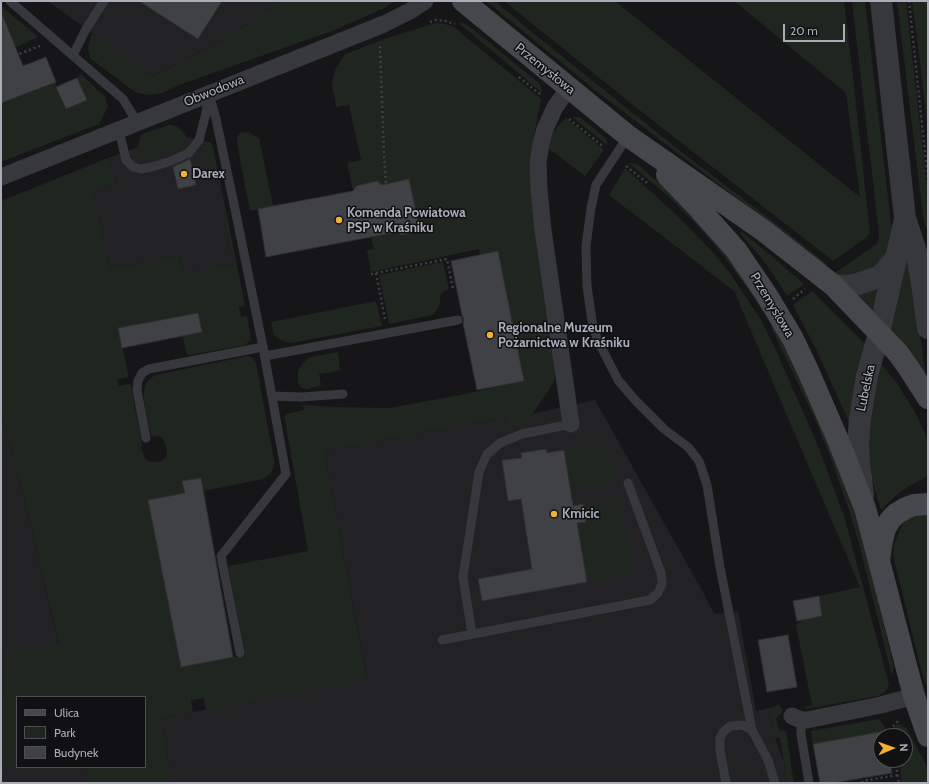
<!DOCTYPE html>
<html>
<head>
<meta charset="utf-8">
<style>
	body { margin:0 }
	#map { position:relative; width:929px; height:784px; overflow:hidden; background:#161618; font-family:Cabin,sans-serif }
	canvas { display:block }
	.frame { position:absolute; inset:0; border:2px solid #a8adb8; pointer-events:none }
	.legend { position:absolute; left:16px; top:696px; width:130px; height:72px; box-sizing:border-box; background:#111113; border:1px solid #4d4f55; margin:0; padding:5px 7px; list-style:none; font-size:12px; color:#a8adb8 }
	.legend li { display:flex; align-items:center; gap:8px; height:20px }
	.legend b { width:20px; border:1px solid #4d4f55 }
	.north { position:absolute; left:873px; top:728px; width:40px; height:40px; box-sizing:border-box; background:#111113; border:1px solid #4d4f55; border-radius:50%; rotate:88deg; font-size:11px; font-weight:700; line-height:16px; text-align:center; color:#a8adb8 }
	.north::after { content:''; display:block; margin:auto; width:14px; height:18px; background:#f2b134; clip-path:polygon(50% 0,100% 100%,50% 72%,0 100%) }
	.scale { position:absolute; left:783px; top:24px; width:62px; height:18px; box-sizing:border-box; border:2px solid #a8adb8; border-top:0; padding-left:5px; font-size:12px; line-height:14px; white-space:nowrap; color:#a8adb8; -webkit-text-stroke:3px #111113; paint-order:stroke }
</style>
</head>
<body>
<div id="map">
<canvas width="929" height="784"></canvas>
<div class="frame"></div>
<ul class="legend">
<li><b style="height:5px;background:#45474d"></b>Ulica</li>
<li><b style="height:11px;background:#1e261f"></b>Park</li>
<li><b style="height:11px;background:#404145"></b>Budynek</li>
</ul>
<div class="north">N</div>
<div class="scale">20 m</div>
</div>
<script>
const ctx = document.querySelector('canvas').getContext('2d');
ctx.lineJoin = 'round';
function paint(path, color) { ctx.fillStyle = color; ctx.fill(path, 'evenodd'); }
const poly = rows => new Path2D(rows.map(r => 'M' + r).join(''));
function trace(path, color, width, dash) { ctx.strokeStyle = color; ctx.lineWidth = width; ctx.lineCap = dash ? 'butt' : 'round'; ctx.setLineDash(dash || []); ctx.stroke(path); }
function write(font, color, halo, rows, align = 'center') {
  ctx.font = font + ' Cabin,sans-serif'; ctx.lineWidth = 3; ctx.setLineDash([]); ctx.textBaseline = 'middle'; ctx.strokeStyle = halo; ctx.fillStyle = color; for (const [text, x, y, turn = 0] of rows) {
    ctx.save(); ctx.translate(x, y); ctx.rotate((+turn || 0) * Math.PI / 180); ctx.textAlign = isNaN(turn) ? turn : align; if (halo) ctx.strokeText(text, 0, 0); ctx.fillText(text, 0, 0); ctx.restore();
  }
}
const built = poly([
	[48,1,282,1,229,37,151,77],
	[186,137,212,143,227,216,224,217,233,264,183,273,179,256,109,269,96,204,92,192,118,182,108,158,138,147,141,154,146,158,153,158,184,142],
	[595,400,704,594,714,614,738,611,756,711,769,708,775,738,784,762,787,783,172,783,161,718,367,679,324,451,506,417,526,415],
	[1,411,25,501,71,697,17,697,17,767,86,767,89,783,1,783]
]);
const green = poly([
	[282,1,394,1,385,8,332,31,179,85,162,93,148,95,135,92,90,58,88,48,92,33,151,77,229,37],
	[486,1,495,1,537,36,684,154,783,229,828,265,823,267,785,235,595,90],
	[504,1,615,1,860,197,846,93,734,1,844,1,854,86,870,233,866,238,833,261,633,105],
	[852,1,865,1,891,223,891,233,887,252,882,259,869,270,861,273,846,275,840,275,835,273,878,243,879,234],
	[897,1,906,1,928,196,928,232,925,225,923,216],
	[912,1,928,1,928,129,915,23],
	[1,6,12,15,38,37,15,48,3,18,1,19],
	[459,22,465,24,474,30,539,83,542,91,541,92,460,24],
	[436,23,445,24,454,27,541,99,534,136,531,157,555,369,555,379,549,390,528,420,518,428,509,432,506,417,324,451,367,680,206,710,204,698,191,700,193,712,161,718,172,783,89,783,86,767,145,767,145,697,17,697,17,763,1,766,1,709,7,652,59,644,25,501,1,411,1,201,108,158,118,182,92,192,96,204,109,269,179,256,183,273,233,264,224,216,227,216,245,306,239,307,241,317,247,316,251,340,245,345,190,355,187,355,186,352,183,336,202,332,197,313,119,328,128,375,128,377,117,379,119,386,129,384,131,386,142,444,141,449,146,460,151,462,156,462,161,461,166,457,167,451,166,446,164,440,161,437,155,436,151,436,144,401,144,392,145,385,150,379,155,375,248,356,253,358,256,363,274,460,274,467,270,474,264,479,203,491,200,478,183,481,185,493,148,500,181,667,245,655,228,566,308,551,285,420,285,416,286,414,304,410,303,405,336,407,389,408,460,395,524,381,498,251,480,255,479,249,371,272,367,250,374,249,371,236,397,232,420,231,409,179,382,185,377,181,356,186,353,191,347,163,361,160,349,105,336,107,332,83,335,70,345,54,384,39],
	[81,74,105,97,108,107,99,124,1,162,1,103,56,82,56,87,66,109,87,100,77,78],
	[572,117,576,117,581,118,604,137,607,141,607,145],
	[566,118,604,150,585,176,548,148,553,132,558,126],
	[169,125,172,125,178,127,184,133,186,137,184,142,179,148,173,152,153,158,146,158,141,154,138,147,139,141,142,134],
	[245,132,250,133,259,138,273,206,250,211,237,143,237,138,240,133],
	[209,142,212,143,219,180,212,182,204,149,205,145,207,143],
	[629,163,637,164,671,193,719,242,768,310,764,313,746,286,725,258,714,244,696,224,671,199],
	[625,168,669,208,710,249,729,272,761,320,773,344,819,448,844,516,889,684,885,692,878,696,806,709,805,707,812,705,796,625,803,620,822,616,819,596,860,587,734,291,609,195],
	[740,231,744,233,804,284,787,296,771,271,759,255,741,235],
	[907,253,909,254,926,378,888,333],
	[443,262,449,289,444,291,441,294,439,307,436,311,432,315,389,324,379,275],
	[882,283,875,321,850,293],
	[812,291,865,344,850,424,816,349,793,305],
	[376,301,382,326,291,343,280,340,275,336,273,331,271,322],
	[776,323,793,357,852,503,864,541,893,664,893,671,892,676,860,547,850,513,830,456,814,417,771,327],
	[338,352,340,371,319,374,321,385,308,389,302,388,300,387,298,382,298,371,302,364,307,359,315,356],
	[881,365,883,366,898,385,915,412,928,440,928,476,907,487,892,499,881,510,869,470,866,437,879,366],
	[597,443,603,446,610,453,615,481,571,490,564,450],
	[618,498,632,558,632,567,627,573,587,582,577,523,586,522,583,504],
	[928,513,928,689,921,670,893,555,894,545,902,525,908,519,916,515],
	[779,705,783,710,781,714,776,718,779,730,786,731,794,783,787,783,780,738,775,738,769,708],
	[879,719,887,730,888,736,886,736,885,731,813,744,811,731],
	[897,724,901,725,907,729,928,768,928,783,902,783,899,760,905,760,905,736,895,736,894,730]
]);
const building = poly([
	[139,1,222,1,198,39,139,1],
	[2,14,23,66,46,57,56,82,1,103,2,14],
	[77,78,87,100,66,109,56,87,77,78],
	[190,159,196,185,178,189,173,167,190,159],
	[409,179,420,231,401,235,397,232,266,257,258,209,273,206,353,191,356,186,377,181,382,185,409,179],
	[498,251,524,381,477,390,463,323,464,319,462,315,451,261,498,251],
	[198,313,202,332,122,348,118,328,198,313],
	[546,449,547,453,564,450,573,506,583,504,586,522,577,523,587,582,482,601,478,579,532,569,521,499,508,501,502,460,522,458,521,453,546,449],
	[201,478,233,657,181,667,148,500,185,493,182,481,201,478],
	[819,596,822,616,797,621,793,601,819,596],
	[788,635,797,687,767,692,758,640,788,635],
	[885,731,886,736,881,736,881,760,890,760,892,773,833,783,820,783,813,744,885,731]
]);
const path = poly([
	[909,1,928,181],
	[430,22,436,20,445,21,455,24],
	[380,46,384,155,386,184],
	[1,61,40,46],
	[519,77,541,95],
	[569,119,604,147],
	[626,166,647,183],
	[376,273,385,319],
	[371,274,447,259,453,289],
	[793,299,805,289],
	[891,736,891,731,892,728,898,721],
	[895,760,899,783],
	[862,783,863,781,897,775]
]);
const service = poly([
	[10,1,123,99,137,122],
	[73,55,86,29,104,1],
	[209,94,216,119,236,214,263,347,286,474,221,556,240,653],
	[119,130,126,160,133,167,141,169,152,167,171,161,189,153,199,140,206,113,208,97],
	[628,136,596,185,591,208,586,246,587,286,592,321,597,339,618,380,636,401,664,429,688,447,699,461,707,485,720,567,752,730,768,760,775,783],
	[265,356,458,320],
	[272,396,302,397,343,394],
	[146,438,137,390,138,381,142,373,149,369,263,347],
	[472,634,463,577,479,472,487,454,500,443,522,434,571,424],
	[442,640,650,600,658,593,662,584,661,573,628,483],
	[801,720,801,734,809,783],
	[726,783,720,750,720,738,724,731,731,726,742,725,752,730]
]);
const minor = poly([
	[569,88,555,107,545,129,541,144,538,163,539,189,543,230,571,424],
	[1,177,384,24,410,11,425,1],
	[792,716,801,720,807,720,881,705,914,696]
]);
const tertiary = poly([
	[881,1,905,218,917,255,922,283,928,328],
	[833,285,845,286,858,284,878,277,885,271,896,258],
	[863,495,859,463,858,445,860,419,867,376,879,333,905,219]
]);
const secondary = poly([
	[463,1,628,136,764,231,833,285,898,353,910,370,928,398],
	[667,175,695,204,736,250,766,294,793,339,809,373,838,440,865,508,879,561],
	[928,504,914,505,906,508,896,514,890,520,885,529,882,540,879,561,914,696,928,736]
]);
const markers = [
	[184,174,4,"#f2b134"],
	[339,220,4,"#f2b134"],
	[490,335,4,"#f2b134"],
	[554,514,4,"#f2b134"]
];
const streetNames = [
	["Przemysłowa",545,69,39],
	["Obwodowa",214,91,-22],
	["Przemysłowa",772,305,59],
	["Lubelska",866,388,-78]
];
const poiNames = [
	["Darex",192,174],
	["Komenda Powiatowa",347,213],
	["PSP w Kraśniku",347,228],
	["Regionalne Muzeum",498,328],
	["Pożarnictwa w Kraśniku",498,343],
	["Kmicic",562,514]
];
paint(built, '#222225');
paint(green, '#1e261f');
paint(building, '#404145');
trace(building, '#303034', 1);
trace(path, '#3d3f44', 2.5, [2, 3]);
trace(service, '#37383d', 9);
trace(minor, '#37383d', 17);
trace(tertiary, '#37383d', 22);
trace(secondary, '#45474d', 22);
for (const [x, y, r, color] of markers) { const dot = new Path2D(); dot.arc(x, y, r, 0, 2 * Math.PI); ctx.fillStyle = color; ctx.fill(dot); trace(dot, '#111113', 1.5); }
write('13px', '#a8adb8', '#111113', streetNames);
write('bold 13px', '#a8adb8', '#111113', poiNames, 'left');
</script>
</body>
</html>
